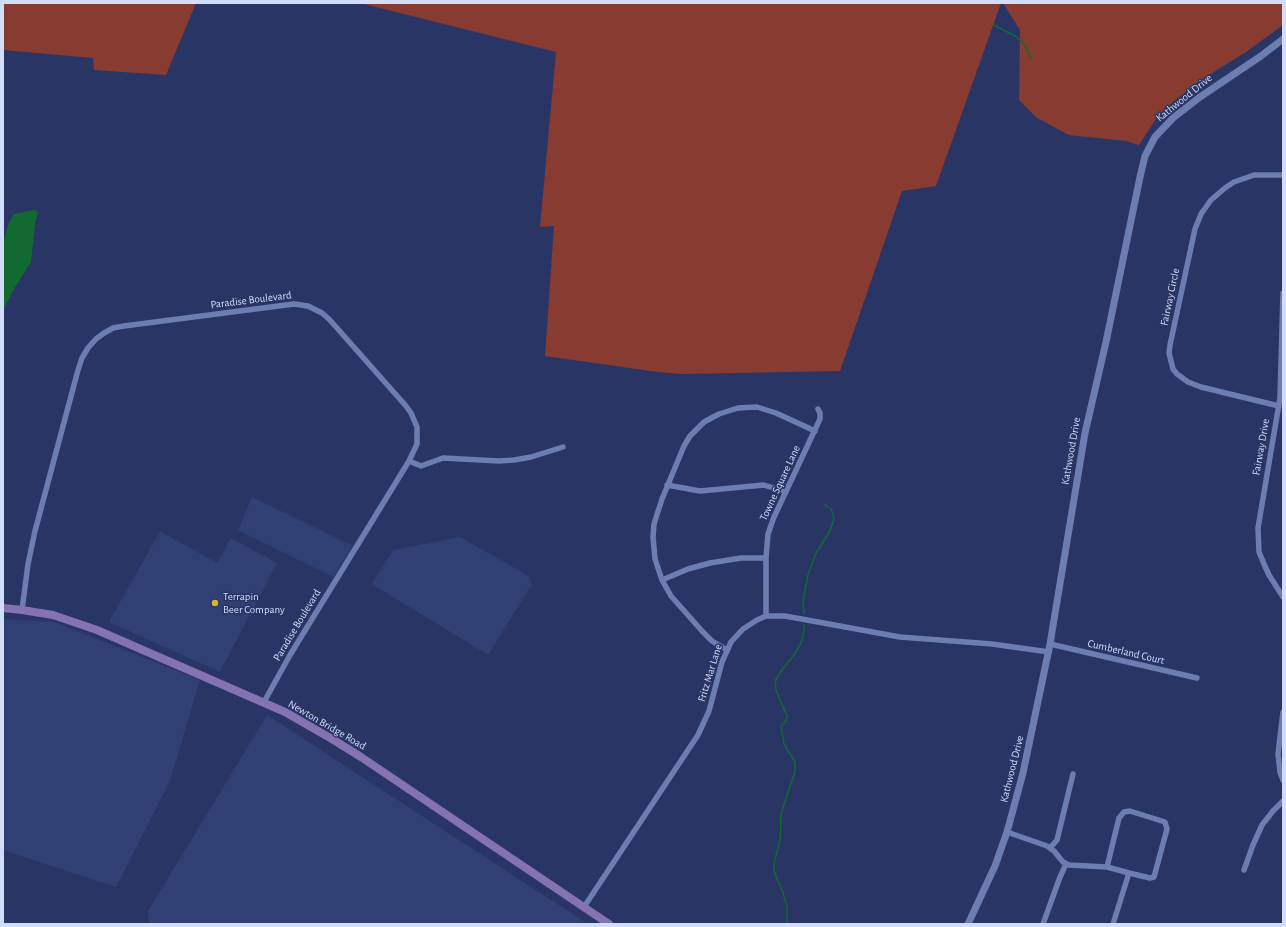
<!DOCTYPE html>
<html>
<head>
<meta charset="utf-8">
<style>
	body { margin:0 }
	#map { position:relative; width:1286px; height:927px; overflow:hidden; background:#293665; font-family:"Alegreya Sans",sans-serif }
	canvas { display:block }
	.frame { position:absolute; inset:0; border:4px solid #d2ddfa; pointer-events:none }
</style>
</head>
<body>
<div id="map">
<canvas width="1286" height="927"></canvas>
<div class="frame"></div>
</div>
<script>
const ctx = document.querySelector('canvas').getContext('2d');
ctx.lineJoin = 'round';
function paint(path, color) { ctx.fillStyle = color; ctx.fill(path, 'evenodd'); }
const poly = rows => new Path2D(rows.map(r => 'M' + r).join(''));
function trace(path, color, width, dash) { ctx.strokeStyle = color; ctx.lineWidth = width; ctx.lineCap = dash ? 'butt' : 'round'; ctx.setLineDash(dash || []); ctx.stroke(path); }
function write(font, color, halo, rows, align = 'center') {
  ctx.font = font + ' "Alegreya Sans",sans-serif'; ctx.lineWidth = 3; ctx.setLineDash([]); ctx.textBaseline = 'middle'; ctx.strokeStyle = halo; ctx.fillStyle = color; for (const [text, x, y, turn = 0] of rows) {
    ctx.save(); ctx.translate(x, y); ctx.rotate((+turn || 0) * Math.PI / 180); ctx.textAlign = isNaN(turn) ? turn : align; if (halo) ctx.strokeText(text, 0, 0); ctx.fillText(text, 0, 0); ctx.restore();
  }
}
const built = poly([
	[252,497,353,546,333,577,238,530],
	[160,531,217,563,231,538,277,563,220,672,109,622],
	[460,537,529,576,532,584,488,655,372,584,393,550],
	[3,619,54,622,200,680,170,781,116,887,3,850],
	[267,715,588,924,149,924,148,911]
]);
const green = poly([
	[3,3,196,3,166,75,94,70,93,58,3,50],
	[360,3,1001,3,936,186,902,191,840,371,681,374,658,372,545,356,554,226,540,227,556,52],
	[1003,3,1283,3,1283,25,1246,52,1201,80,1174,101,1156,119,1139,145,1126,141,1069,135,1037,118,1019,100,1020,30]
]);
const water = poly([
	[34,210,38,212,35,223,31,262,15,287,3,310,3,243,8,225,14,214]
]);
const stream = poly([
	[994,25,1015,36,1021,41,1026,47,1031,58],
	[804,614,803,601,808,575,815,555,830,531,834,519,833,514,831,509,825,505],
	[787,924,787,906,783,893,774,871,774,863,780,841,781,814,795,771,795,762,784,744,781,726,786,721,787,716,776,690,775,681,782,670,793,656,801,643,804,631,804,625]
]);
const minor = poly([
	[1283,293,1280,398,1258,528,1259,552,1264,564,1269,575,1283,597],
	[1279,406,1201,387,1188,382,1177,374,1173,369,1169,353,1170,345,1195,229,1201,214,1211,200,1225,188,1234,182,1254,175,1283,175],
	[409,461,421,466,443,458,499,461,514,460,531,457,563,447],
	[667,485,700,491,764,485,786,492],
	[662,580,688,569,710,563,741,558,766,558],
	[22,610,28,564,35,531,78,370,82,358,88,348,96,339,104,333,113,328,124,326,294,304,308,306,322,313,329,319,406,406,411,413,417,427,417,444,409,461,290,655,264,702],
	[766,616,766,558,768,534,774,517,820,419,820,413,818,409],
	[1050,644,1197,678],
	[727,650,712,641,702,631,671,596,662,580,655,559,653,537,654,524,662,499,684,446,690,436,704,422,719,414,738,408,757,407,776,413,815,431],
	[1283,712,1278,754,1280,772,1283,780],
	[1007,832,1047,846,1054,851,1063,862,1069,865,1107,867,1129,873,1113,924],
	[1050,848,1057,840,1073,774],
	[1107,867,1119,818,1124,812,1130,811,1165,822,1167,829,1154,877,1150,878,1129,873],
	[1244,870,1253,845,1262,825,1273,811,1283,801],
	[584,907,698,735,709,711,722,662,731,642,743,629,757,620,766,616,785,616,900,637,992,644,1049,652],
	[1043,924,1060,877,1066,864]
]);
const tertiary = poly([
	[968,924,995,866,1007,832,1023,773,1050,644,1085,433,1106,342,1140,177,1145,156,1155,137,1173,118,1200,97,1261,56,1283,39]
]);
const secondary = poly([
	[3,608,22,610,53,615,97,630,285,712,332,739,361,757,609,924]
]);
const markers = [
	[215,603,4,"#dcb233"]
];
const streetNames = [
	["Kathwood Drive",1184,98,-39],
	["Fairway Circle",1170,297,-78],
	["Paradise Boulevard",251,300,-7],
	["Fairway Drive",1261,447,-80],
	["Kathwood Drive",1071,451,-80],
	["Towne Square Lane",780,483,-65],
	["Paradise Boulevard",297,625,-59],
	["Cumberland Court",1126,652,13],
	["Fritz Mar Lane",710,673,-73],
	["Newton Bridge Road",327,725,30],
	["Kathwood Drive",1012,769,-76]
];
const poiNames = [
	["Terrapin",223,597],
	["Beer Company",223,610]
];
paint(built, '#303f74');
paint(green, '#883b31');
paint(water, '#136a31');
trace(stream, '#136a31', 1.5);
trace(minor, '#6c7db2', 5.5);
trace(tertiary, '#6c7db2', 7);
trace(secondary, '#8472b3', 8);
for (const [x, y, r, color] of markers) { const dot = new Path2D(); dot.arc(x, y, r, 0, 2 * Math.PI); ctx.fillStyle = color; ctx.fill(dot); trace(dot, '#293665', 1.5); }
write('11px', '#d2ddfa', '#293665', streetNames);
write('11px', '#d2ddfa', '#293665', poiNames, 'left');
</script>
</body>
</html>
